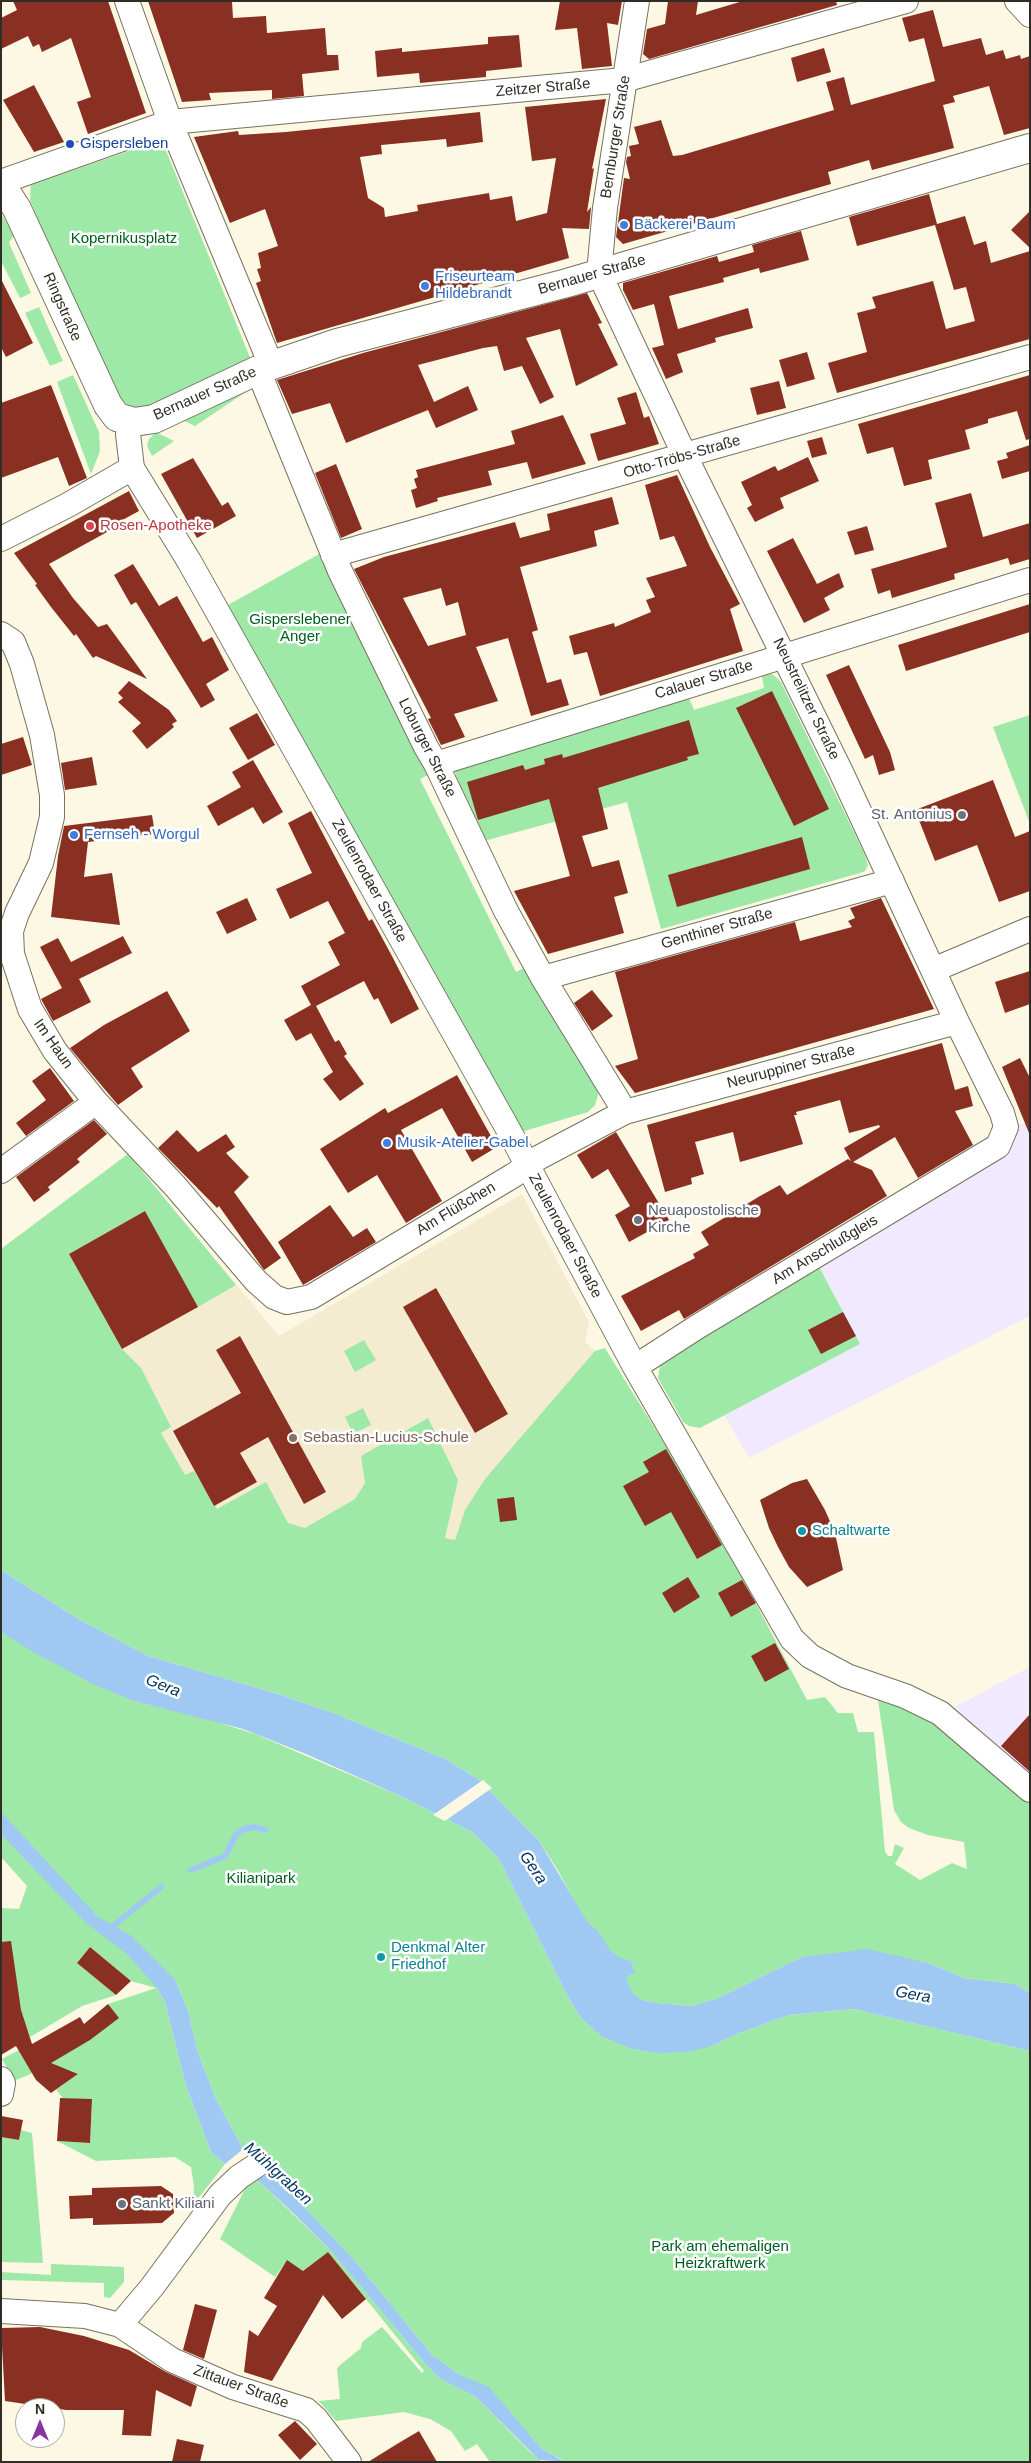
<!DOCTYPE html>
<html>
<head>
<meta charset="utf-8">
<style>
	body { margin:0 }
	#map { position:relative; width:1031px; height:2463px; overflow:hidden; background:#fdf8e3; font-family:Arial,sans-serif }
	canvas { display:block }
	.frame { position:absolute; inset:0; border:2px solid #2f2d25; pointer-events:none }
	.north { position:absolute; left:15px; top:2398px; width:50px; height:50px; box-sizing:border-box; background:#fff; border:1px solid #acaba8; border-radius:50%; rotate:0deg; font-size:14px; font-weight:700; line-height:20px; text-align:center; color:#2f2d25 }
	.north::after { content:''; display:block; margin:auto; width:18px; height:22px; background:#8834a2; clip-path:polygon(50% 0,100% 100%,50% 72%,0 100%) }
</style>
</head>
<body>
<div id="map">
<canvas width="1031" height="2463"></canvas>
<div class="frame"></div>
<div class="north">N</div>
</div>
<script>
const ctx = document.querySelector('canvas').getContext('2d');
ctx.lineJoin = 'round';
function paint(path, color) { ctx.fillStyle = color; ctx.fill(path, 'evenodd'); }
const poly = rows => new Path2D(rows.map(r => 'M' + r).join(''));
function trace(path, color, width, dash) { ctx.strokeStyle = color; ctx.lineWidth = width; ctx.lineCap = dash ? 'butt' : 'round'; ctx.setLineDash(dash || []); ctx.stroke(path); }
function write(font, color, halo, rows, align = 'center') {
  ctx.font = font + ' Arial,sans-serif'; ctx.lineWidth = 5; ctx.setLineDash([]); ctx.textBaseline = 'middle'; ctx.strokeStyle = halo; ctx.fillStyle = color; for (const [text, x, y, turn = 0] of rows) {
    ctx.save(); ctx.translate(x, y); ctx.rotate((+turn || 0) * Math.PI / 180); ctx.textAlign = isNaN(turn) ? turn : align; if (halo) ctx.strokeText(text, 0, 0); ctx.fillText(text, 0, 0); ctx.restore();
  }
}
const built = poly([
	[128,1154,279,1336,522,1194,589,1322,585,1342,595,1351,603,1351,516,1595,131,1528,1,1249]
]);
const industrial = poly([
	[1030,1121,1030,1316,749,1458,724,1415,860,1344,816,1261,997,1152,1018,1126],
	[1030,1667,1030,1780,963,1719,956,1706]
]);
const green = poly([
	[149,144,165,148,251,360,167,402,141,408,127,404,118,397,71,298,30,200,31,185],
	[1,213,14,235,9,243,31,293,20,298,1,261],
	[39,307,63,361,50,366,25,313],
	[73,375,99,432,100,451,91,474,57,382],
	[236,391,246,392,195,426,180,419],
	[156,432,174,441,152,456,147,446,149,439],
	[321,553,432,773,420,779,516,972,526,967,599,1091,595,1105,588,1112,521,1132,388,890,271,686,228,605],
	[769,673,775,676,781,682,865,855,868,865,865,871,860,873,661,929,627,802,484,841,464,803,455,771,689,698,694,710,764,688,762,676],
	[1030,715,1030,824,993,727],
	[128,1154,236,1285,198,1307,145,1211,69,1254,122,1349,141,1368,171,1427,161,1433,185,1475,194,1471,217,1509,266,1482,288,1523,305,1528,355,1499,365,1483,361,1456,428,1418,458,1480,445,1538,455,1540,465,1510,485,1479,595,1351,605,1348,711,1519,807,1700,825,1697,838,1713,853,1713,858,1732,874,1732,885,1852,888,1856,892,1856,895,1844,904,1848,895,1864,920,1880,952,1863,967,1869,964,1842,928,1835,909,1828,901,1822,894,1810,878,1700,885,1697,890,1702,942,1727,1030,1803,1030,1993,1015,1984,964,1978,928,1963,802,1957,718,1998,693,2006,656,2003,640,1999,621,1986,557,1869,539,1841,479,1780,446,1759,333,1713,278,1694,148,1656,75,1617,1,1570,1,1249],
	[816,1261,860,1344,700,1428,689,1426,683,1422,658,1378,660,1366,776,1284],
	[364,1340,376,1360,355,1372,344,1351],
	[363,1408,371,1425,353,1434,345,1417],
	[1,1632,97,1685,134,1701,204,1718,255,1734,407,1799,472,1832,499,1859,568,1997,581,2018,602,2037,632,2049,656,2053,712,2046,737,2034,789,2015,854,2009,1030,2051,1030,2462,565,2462,559,2458,541,2448,489,2388,460,2375,432,2355,357,2263,276,2177,243,2149,215,2097,197,2050,189,2014,176,1981,157,1988,165,2002,186,2086,211,2152,225,2164,193,2205,194,2187,191,2167,175,2157,96,2161,57,2141,90,2143,92,2100,63,2098,56,2090,78,2074,66,2069,33,2073,14,2081,2,2059,19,2050,83,2044,118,2018,108,2004,156,1988,131,1981,90,1947,77,1963,116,1995,82,2006,30,2037,1,1964,1,1908,19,1909,27,1886,1,1857],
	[21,2130,32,2133,43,2263,1,2262,1,2137,19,2140],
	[253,2180,262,2184,330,2250,428,2367,442,2380,476,2397,528,2450,542,2462,490,2462,477,2444,465,2451,451,2431,430,2419,404,2412,336,2421,319,2401,340,2399,337,2369,339,2366,361,2348,362,2342,382,2327,422,2373,424,2371,328,2252,303,2271,287,2261,275,2277,220,2239,247,2185],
	[51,2264,124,2267,124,2282,110,2298,104,2297,104,2283,1,2280,1,2272,51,2275]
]);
const water = poly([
	[1,1570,75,1617,148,1656,278,1694,333,1713,446,1759,479,1780,539,1841,588,1923,598,1931,610,1950,620,1958,631,1961,635,1973,629,1975,626,1979,632,1993,640,1999,656,2003,693,2006,718,1998,802,1957,867,1949,928,1963,964,1978,1015,1984,1030,1993,1030,2051,854,2009,789,2015,737,2034,712,2046,688,2052,656,2053,632,2049,602,2037,581,2018,568,1997,499,1859,472,1832,407,1799,306,1754,243,1729,134,1701,93,1684,35,1653,1,1632],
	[1,1812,97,1916,130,1935,176,1981,189,2014,197,2050,215,2097,243,2149,276,2177,357,2263,432,2355,460,2375,489,2387,541,2448,565,2462,539,2460,476,2397,442,2380,428,2367,330,2250,293,2213,262,2184,225,2164,211,2152,186,2086,165,2002,157,1988,127,1954,85,1922,1,1834]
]);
const pier = poly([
	[483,1780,492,1788,445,1821,433,1815],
	[243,2149,271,2173,251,2182,224,2165]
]);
const stream = poly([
	[191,1870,225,1856,236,1835,244,1829,254,1827,265,1830],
	[108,1930,161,1887]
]);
const building = poly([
	[13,1,108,1,146,113,88,134,77,102,91,97,71,38,42,52,39,44,33,47,28,36,1,49,1,18,17,10],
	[148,1,232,1,233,18,266,16,267,33,325,28,327,55,338,55,339,70,302,74,304,96,272,99,272,90,209,93,211,100,182,102],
	[560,1,622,1,618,25,607,23,612,66,582,69,577,28,555,30],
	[668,1,698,1,696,15,743,1,836,1,837,5,649,59,643,54,647,29,665,24],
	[933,10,943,47,981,38,986,55,1003,50,1006,59,1020,55,1021,59,1030,56,1030,128,1004,135,989,86,953,96,955,102,943,105,954,148,872,170,869,160,828,172,831,184,623,244,616,237,624,178,630,179,626,162,627,157,631,156,629,146,639,144,634,127,661,120,673,156,682,155,834,110,826,82,844,77,851,105,935,81,924,38,909,42,902,18],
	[519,35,522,67,486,71,486,77,420,83,419,73,377,77,375,51,402,48,402,52,488,44,488,37],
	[824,48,831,72,797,82,791,58],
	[34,85,64,142,34,152,3,100],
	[606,99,592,169,594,168,587,212,591,207,589,229,562,228,569,258,277,343,256,283,261,281,257,269,261,268,258,253,278,246,265,209,230,223,194,137,238,131,239,135,286,132,480,112,483,142,447,147,446,139,381,145,382,154,360,157,368,198,384,208,385,217,418,211,417,205,489,193,490,200,512,196,516,221,547,213,556,158,532,161,525,107],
	[929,194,937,224,965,216,974,245,986,241,991,263,1030,251,1030,339,837,393,828,363,867,352,857,313,876,308,872,297,933,281,946,329,975,321,966,287,954,290,935,225,857,246,849,217],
	[1030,211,1030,248,1011,230],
	[801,231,809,260,760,273,759,268,723,278,724,282,669,296,678,329,748,308,753,328,715,338,716,342,677,354,683,372,666,379,652,348,664,345,654,304,633,310,623,290,623,283,717,256,719,262,754,252,752,245],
	[1,279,33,343,6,357,1,347],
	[587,293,602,323,598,324,618,365,576,386,560,329,526,338,554,397,540,404,522,366,504,371,497,346,483,348,418,365,434,402,468,386,478,410,436,428,428,410,346,443,330,403,292,414,277,380,363,353],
	[807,352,815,379,787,387,779,360],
	[1030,375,1030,439,1026,440,1017,411,988,419,988,423,965,430,970,449,928,460,932,479,904,486,893,447,867,454,858,424],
	[779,381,786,408,757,415,750,388],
	[51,385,87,478,69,486,58,457,1,478,1,403],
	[636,392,644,418,649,416,659,444,598,461,590,434,626,424,617,398],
	[563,415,586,464,532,479,527,462,488,471,492,485,437,498,438,501,416,508,411,490,417,488,414,479,418,477,416,470,515,444,511,431],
	[822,437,827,454,812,458,807,441],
	[1030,445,1030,471,1002,479,997,461,1008,458,1006,453],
	[808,457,819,481,780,498,784,508,755,522,747,508,752,505,741,482,775,466,778,471],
	[193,458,222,506,228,502,236,516,197,538,161,474],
	[336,464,362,529,341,538,315,473],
	[677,475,710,547,740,604,730,609,743,651,600,696,587,652,574,655,569,636,614,623,615,627,651,612,646,600,655,597,646,578,687,566,674,536,660,540,645,485],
	[129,491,139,511,117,523,118,526,49,564,73,598,98,627,107,624,147,679,96,656,93,658,76,634,74,636,51,607,35,585,37,584,14,553],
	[971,493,983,537,1030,523,1030,559,1010,565,1008,558,954,574,955,579,892,598,890,590,878,594,871,569,947,547,935,503],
	[612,497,619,524,594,531,597,546,520,567,538,630,532,632,547,683,561,679,569,705,531,716,508,638,476,647,498,701,454,714,465,737,441,745,428,719,431,718,354,569,384,557,515,522,520,538,550,530,547,514],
	[441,588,446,606,458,602,466,635,428,646,403,598],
	[867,526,874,550,855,555,847,532],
	[793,538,817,584,839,573,844,587,824,598,830,610,804,623,767,551],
	[133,564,159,606,177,596,203,642,212,637,229,670,206,684,215,700,201,708,136,602,131,605,114,575],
	[1030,604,1030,632,906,671,898,645],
	[849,665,890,752,895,770,879,775,873,755,865,759,826,675],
	[129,681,169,710,177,721,172,724,174,727,147,749,132,731,141,723,118,702,123,698,118,693],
	[772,691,829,809,794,826,736,708],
	[257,713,275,745,248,760,229,728],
	[689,720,699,754,687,757,688,760,598,788,608,829,582,836,592,867,619,860,628,893,614,897,624,933,548,954,514,891,570,876,549,799,478,820,467,782,523,765,525,770,545,764,544,759,562,754,563,758],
	[23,737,32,765,1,775,1,744],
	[92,757,97,785,65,790,61,763],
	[253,760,283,812,263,824,253,807,218,826,207,806,241,787,232,772],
	[993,780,1015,837,1030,831,1030,891,999,902,977,845,935,861,915,810],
	[311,811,369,921,372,919,393,958,419,1009,391,1024,378,998,374,1000,364,981,316,1006,335,1042,339,1040,347,1054,344,1056,364,1084,340,1101,323,1079,333,1072,311,1033,296,1041,284,1020,311,1005,301,986,340,965,328,942,345,933,328,901,290,919,276,889,312,873,288,823],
	[152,815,155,834,88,842,84,877,112,873,120,925,51,917,58,856,64,826],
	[802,837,810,869,677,907,668,875],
	[247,898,257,920,227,934,216,912],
	[881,898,934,1009,635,1093,615,1066,638,1059,615,972,795,922,800,941,852,927,848,921,855,918,850,908],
	[123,936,132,953,79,979,91,1002,53,1021,41,999,62,988,40,947,58,938,71,962],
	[1030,971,1030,1004,1005,1013,995,982],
	[592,990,613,1016,592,1031,574,1003],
	[167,991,190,1031,131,1068,143,1087,118,1105,70,1048,104,1025],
	[942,1043,955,1090,968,1086,973,1106,955,1111,973,1145,918,1178,895,1137,853,1162,872,1170,887,1196,684,1319,679,1310,641,1331,621,1296,695,1258,693,1254,709,1245,701,1232,760,1196,780,1185,787,1195,848,1159,851,1161,844,1148,880,1127,879,1125,849,1133,840,1100,796,1112,797,1115,794,1115,803,1144,740,1162,733,1132,695,1142,704,1174,691,1178,692,1184,665,1192,647,1125],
	[1020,1058,1030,1078,1029,1133,1002,1067],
	[50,1068,74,1101,26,1136,16,1123,46,1100,32,1081],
	[457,1075,497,1147,472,1162,442,1108,401,1130,442,1201,406,1223,377,1175,348,1193,320,1149,385,1108,388,1113],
	[94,1120,107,1134,77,1159,80,1162,48,1187,50,1190,34,1202,16,1177],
	[177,1130,198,1152,226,1134,235,1147,226,1153,249,1177,234,1192,281,1258,264,1270,219,1206,217,1208,158,1148],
	[616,1132,669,1220,629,1242,615,1215,630,1206,608,1169,592,1179,577,1155],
	[330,1205,353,1237,367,1228,376,1242,303,1285,278,1242],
	[145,1211,198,1307,122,1349,69,1254],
	[436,1288,508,1414,475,1433,403,1307],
	[843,1312,856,1336,821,1354,808,1330],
	[240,1336,326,1492,304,1504,268,1437,240,1453,257,1482,214,1506,173,1431,241,1393,216,1350],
	[666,1449,722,1545,697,1559,671,1512,645,1526,623,1486,649,1472,643,1462],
	[807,1479,825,1510,835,1533,843,1570,807,1587,789,1567,778,1547,769,1528,760,1500,792,1483],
	[514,1497,517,1520,500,1522,497,1499],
	[688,1577,700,1597,674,1613,662,1593],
	[742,1580,756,1603,731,1617,718,1593],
	[775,1643,789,1669,765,1682,751,1656],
	[1030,1714,1030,1772,1001,1746],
	[11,1941,21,2010,32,2044,80,2017,84,2024,108,2004,119,2018,90,2040,51,2063,78,2074,51,2093,36,2080,16,2046,1,2055,1,1942],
	[90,1947,131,1981,116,1995,77,1963],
	[60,2098,92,2099,90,2143,57,2141],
	[1,2116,23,2120,19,2140,1,2137],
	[161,2186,173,2194,174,2213,162,2223,93,2225,93,2218,70,2219,69,2196,92,2195,92,2188],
	[328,2252,366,2299,342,2319,323,2295,272,2381,244,2372,249,2330,258,2336,277,2306,264,2298,287,2260,303,2271],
	[195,2304,217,2310,204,2359,183,2350],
	[40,2327,84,2336,129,2350,166,2372,197,2386,191,2407,156,2390,151,2436,122,2435,124,2410,66,2410,5,2401,1,2328],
	[295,2421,317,2444,300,2460,278,2435],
	[419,2431,437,2462,368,2462,397,2444],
	[177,2439,204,2445,200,2462,172,2462]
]);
const minor = poly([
	[127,1,170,122,271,365],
	[1017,1,1030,15],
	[1,182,170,122,624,80,906,1],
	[258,370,340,571,426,747,436,764,506,911,543,978,625,1112],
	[130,422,128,434,132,468,189,561,508,1129,635,1367,792,1639,810,1656,847,1676,905,1696,940,1713,1030,1790],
	[1,539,68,505,132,468],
	[333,555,1030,357],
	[1,634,13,642,22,664,42,735,52,795,52,817,41,863,17,913,11,931,12,954,30,1009,55,1051,96,1102,175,1186,256,1281,274,1297,287,1302,311,1297,514,1175,538,1158,625,1112,957,1022],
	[436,764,1030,580],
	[933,970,1030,929],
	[543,978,892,881],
	[1,1171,96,1102],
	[635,1367,697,1327,998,1146,1006,1127,1002,1113,957,1022,841,772,685,456,599,273,605,208,637,1],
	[1,2079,3,2083,1,2094],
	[1,2311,85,2316,120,2325,172,2360,233,2387,306,2410,316,2419,349,2462],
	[120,2325,152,2287,220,2195,239,2177,260,2163]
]);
const tertiary = poly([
	[1,184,17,209,108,405,117,417,134,422,154,419,258,370,337,343,567,283,1030,148]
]);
const markers = [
	[70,144,5,"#1a4fb4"],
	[624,225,5,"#3f7fe0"],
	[425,286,5,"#3f7fe0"],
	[90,526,5,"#e0444e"],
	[962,815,5,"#6b7280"],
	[74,835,5,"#3f7fe0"],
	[387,1143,5,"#3f7fe0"],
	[638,1220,5,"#6b7280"],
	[293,1438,5,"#8d6e63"],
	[802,1531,5,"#0f9aa8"],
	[381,1957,5,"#0f9aa8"],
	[122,2204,5,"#6b7280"]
];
const streetNames = [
	["Zeitzer Straße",543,88,-5],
	["Bernburger Straße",616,137,-81],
	["Bernauer Straße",592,275,-16],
	["Ringstraße",62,307,66],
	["Bernauer Straße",205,394,-24],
	["Otto-Tröbs-Straße",682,457,-16],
	["Calauer Straße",704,680,-17],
	["Neustrelitzer Straße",806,699,64],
	["Loburger Straße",427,748,63],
	["Zeulenrodaer Straße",369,881,61],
	["Genthiner Straße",717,929,-16],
	["Im Haun",53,1044,55],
	["Neuruppiner Straße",791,1067,-15],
	["Am Flüßchen",456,1209,-31],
	["Zeulenrodaer Straße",565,1236,62],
	["Am Anschlußgleis",825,1250,-31],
	["Zittauer Straße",241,2387,20]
];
const transitNames = [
	["Gispersleben",80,144]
];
const shopNames = [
	["Bäckerei Baum",634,225],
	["Friseurteam",435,277],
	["Hildebrandt",435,294],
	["Fernseh - Worgul",84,835],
	["Musik-Atelier-Gabel",397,1143]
];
const parkNames = [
	["Kopernikusplatz",124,239],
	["Gisperslebener",300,620],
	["Anger",300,637],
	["Kilianipark",261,1879],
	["Park am ehemaligen",720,2247],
	["Heizkraftwerk",720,2264]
];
const healthNames = [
	["Rosen-Apotheke",100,526]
];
const worshipNames = [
	["St. Antonius",952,815,"right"],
	["Neuapostolische",648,1211],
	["Kirche",648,1228],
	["Sankt Kiliani",132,2204]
];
const educationNames = [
	["Sebastian-Lucius-Schule",303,1438]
];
const cultureNames = [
	["Schaltwarte",812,1531],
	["Denkmal Alter",391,1948],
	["Friedhof",391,1965]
];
const waterNames = [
	["Gera",163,1686,22],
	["Gera",533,1868,56],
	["Gera",913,1995,10],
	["Mühlgraben",278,2174,42]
];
paint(built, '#f3ecd0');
paint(industrial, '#f0e9ff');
paint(green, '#9ee9a7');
paint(water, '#9fc9f3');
paint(pier, '#fdf8e3');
trace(stream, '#9fc9f3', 6);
paint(building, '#893022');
trace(minor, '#777260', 26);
trace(tertiary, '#777260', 30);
trace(minor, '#fff', 24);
trace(tertiary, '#fff', 28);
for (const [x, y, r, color] of markers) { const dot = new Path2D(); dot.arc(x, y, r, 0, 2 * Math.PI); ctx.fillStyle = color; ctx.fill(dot); trace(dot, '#fff', 2); }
write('15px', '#2f2d25', '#fff', streetNames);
write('15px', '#164399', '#fff', transitNames, 'left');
write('15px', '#366cbe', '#fff', shopNames, 'left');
write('15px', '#005c1e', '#fff', parkNames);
write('15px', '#be3a42', '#fff', healthNames, 'left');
write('15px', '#5b616d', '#fff', worshipNames, 'left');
write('15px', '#785e54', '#fff', educationNames, 'left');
write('15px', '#0d838f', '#fff', cultureNames, 'left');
write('italic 16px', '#003661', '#fff', waterNames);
</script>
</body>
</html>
